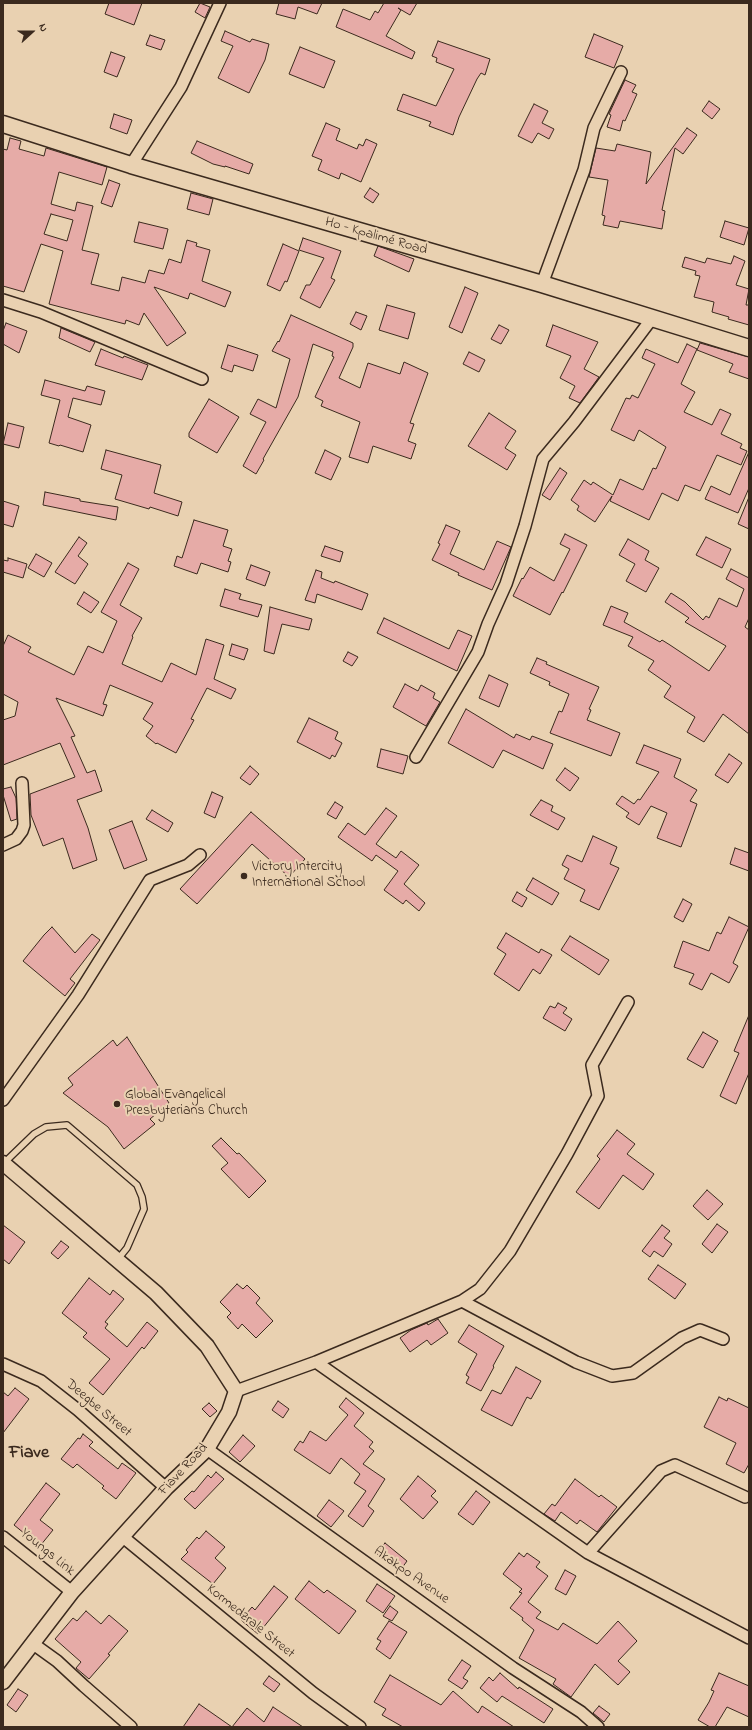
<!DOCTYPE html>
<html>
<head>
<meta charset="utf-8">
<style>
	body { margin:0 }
	#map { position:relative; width:752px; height:1730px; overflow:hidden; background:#e9d1b1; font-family:"Indie Flower",sans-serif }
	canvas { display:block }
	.frame { position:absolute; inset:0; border:4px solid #3b2a1e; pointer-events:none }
	.north { position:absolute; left:12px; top:12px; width:40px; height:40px; -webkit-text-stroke:3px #e9d1b1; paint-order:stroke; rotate:69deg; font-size:11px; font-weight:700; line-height:16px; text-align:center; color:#3b2a1e }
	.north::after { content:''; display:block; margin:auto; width:14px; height:18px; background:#3b2a1e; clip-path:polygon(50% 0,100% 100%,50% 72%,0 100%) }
</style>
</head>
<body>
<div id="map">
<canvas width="752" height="1730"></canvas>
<div class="frame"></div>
<div class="north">N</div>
</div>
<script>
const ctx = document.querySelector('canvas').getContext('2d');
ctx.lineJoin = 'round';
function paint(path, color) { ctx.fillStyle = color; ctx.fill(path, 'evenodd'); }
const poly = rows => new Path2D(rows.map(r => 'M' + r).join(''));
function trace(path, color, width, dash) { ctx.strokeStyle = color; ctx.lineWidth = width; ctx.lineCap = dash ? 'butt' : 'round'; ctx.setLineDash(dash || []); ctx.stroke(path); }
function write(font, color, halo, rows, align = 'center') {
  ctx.font = font + ' "Indie Flower",sans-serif'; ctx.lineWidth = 4; ctx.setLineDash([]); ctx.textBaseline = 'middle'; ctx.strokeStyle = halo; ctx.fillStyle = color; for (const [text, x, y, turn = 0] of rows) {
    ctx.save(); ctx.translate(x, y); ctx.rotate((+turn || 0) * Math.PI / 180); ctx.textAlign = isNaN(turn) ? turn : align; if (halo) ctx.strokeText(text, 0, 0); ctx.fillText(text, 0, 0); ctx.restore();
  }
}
const building = poly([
	[109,3,142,3,134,25,105,14,109,3],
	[200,3,210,7,205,18,195,12,200,3],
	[279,3,322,3,317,14,298,7,295,19,276,14,279,3],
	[384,3,417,3,410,15,398,8,401,10,386,36,415,52,412,59,336,27,343,9,370,20,375,11,378,13,384,3],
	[225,31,250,42,252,39,269,44,265,60,249,93,218,78,233,46,221,41,225,31],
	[594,34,623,46,614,68,585,57,594,34],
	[150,35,165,40,161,50,146,45,150,35],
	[438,41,490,59,485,75,481,73,477,79,459,117,453,135,429,126,431,122,397,110,403,94,436,106,454,69,436,62,437,58,432,56,438,41],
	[300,47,335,61,324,88,289,74,300,47],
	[111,52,125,57,117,77,104,72,111,52],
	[625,80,636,85,632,92,637,94,625,121,623,120,620,131,607,127,611,115,609,114,625,80],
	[709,101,720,109,712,119,702,111,709,101],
	[534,104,548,111,542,123,554,129,549,139,538,133,532,143,518,136,534,104],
	[114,114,132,120,127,134,110,128,114,114],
	[326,123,340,129,336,140,357,149,359,144,363,146,366,139,377,144,361,182,341,173,339,179,318,170,322,160,312,156,326,123],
	[687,128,697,135,683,154,675,148,662,210,665,211,662,229,620,221,618,228,603,225,605,216,602,215,608,180,589,177,596,148,615,151,617,144,651,152,646,184,687,128],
	[10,138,21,141,19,149,44,156,46,148,107,167,102,185,59,172,51,204,75,211,77,202,93,206,82,250,99,254,91,284,119,291,122,277,145,283,149,270,164,274,169,259,181,263,187,240,197,243,196,246,210,250,202,281,231,292,225,307,190,293,188,299,154,287,186,333,167,346,144,313,139,325,126,320,125,324,49,304,63,251,41,244,24,292,3,286,3,149,7,150,10,138],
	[51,214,73,220,67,241,44,234,51,214],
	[197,141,253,164,249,174,225,166,225,167,213,164,191,153,197,141],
	[109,180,120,184,112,207,101,203,109,180],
	[370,188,379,194,373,203,364,197,370,188],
	[191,193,213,199,209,215,187,209,191,193],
	[725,221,749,228,744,245,720,237,725,221],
	[139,222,168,229,163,249,134,242,139,222],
	[303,238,341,251,331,278,335,280,320,308,300,298,306,285,310,285,324,258,299,250,303,238],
	[283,244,299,251,287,282,285,281,280,291,267,285,283,244],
	[378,246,414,259,409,272,374,256,378,246],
	[734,256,745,261,736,285,749,289,746,305,749,305,749,325,728,319,729,317,712,312,714,302,694,297,700,276,695,275,696,271,682,267,685,257,705,263,707,258,731,264,734,256],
	[465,287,478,293,462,333,449,327,465,287],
	[387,305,415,313,408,339,379,330,387,305],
	[356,312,367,316,361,330,350,324,356,312],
	[291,315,353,343,353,347,339,378,360,388,368,363,400,374,404,362,428,373,410,423,414,424,408,441,416,444,411,459,373,446,368,463,349,457,360,422,321,406,323,401,315,397,334,357,332,356,333,352,313,344,298,397,263,459,264,460,256,474,243,466,266,422,250,414,258,399,276,408,290,359,272,351,278,341,279,342,291,315],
	[6,323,27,331,19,353,3,344,3,331,6,323],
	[499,325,509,330,501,344,491,339,499,325],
	[553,325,598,342,584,369,599,377,580,403,569,398,575,386,560,378,571,356,546,346,553,325],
	[61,328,95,342,90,352,59,338,61,328],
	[700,343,749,357,749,379,729,372,733,364,697,350,700,343],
	[687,344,697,349,681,384,695,392,684,412,712,425,720,409,731,414,721,434,742,444,740,448,747,451,741,465,717,455,700,491,685,485,678,501,662,493,649,520,610,501,612,496,595,522,577,510,579,506,571,500,584,480,591,485,593,482,613,495,620,479,643,490,653,468,656,469,666,447,639,430,634,441,611,430,626,398,630,399,632,395,638,398,655,364,642,358,646,349,678,363,687,344],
	[228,345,258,355,253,371,234,365,232,372,221,368,228,345],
	[101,349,123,358,124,356,148,365,142,380,95,365,101,349],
	[469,352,485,360,479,372,463,364,469,352],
	[45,380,85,391,87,386,105,391,101,405,73,398,68,417,91,425,83,452,60,445,59,446,49,443,60,400,41,395,45,380],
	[209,399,239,417,217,453,189,437,189,433,209,399],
	[489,413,516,431,505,448,516,455,507,470,468,446,489,413],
	[8,423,24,427,19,448,3,444,8,423],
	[106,450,161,465,154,493,182,502,178,516,150,507,149,509,115,499,122,475,101,469,106,450],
	[325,450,341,458,331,480,315,473,325,450],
	[749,452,749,488,738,513,705,499,711,486,730,495,749,452],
	[560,468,567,473,550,500,542,495,560,468],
	[45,492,80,499,80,501,118,507,116,520,43,505,45,492],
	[749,497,749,529,738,524,749,497],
	[3,501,19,506,13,527,3,524,3,501],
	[194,520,228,530,223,546,232,549,228,561,231,562,228,572,201,563,197,574,174,566,177,556,182,558,194,520],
	[446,525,460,531,450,554,484,570,497,541,511,547,492,590,458,575,459,573,432,560,440,544,438,543,446,525],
	[565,534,587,545,563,593,562,592,550,615,513,596,522,578,523,579,530,567,554,581,570,549,560,544,565,534],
	[79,537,87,543,78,556,88,564,75,584,55,572,79,537],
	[706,537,731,549,722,568,696,555,706,537],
	[628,539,649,551,645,560,659,568,646,592,626,581,635,564,619,555,628,539],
	[325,546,343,552,340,562,321,556,325,546],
	[36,554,52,563,44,577,28,568,36,554],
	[8,558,27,564,23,578,3,572,3,560,8,561,8,558],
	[128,563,139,569,120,605,142,618,132,636,133,637,122,664,162,682,171,663,196,675,206,639,224,645,214,679,236,689,231,699,207,688,191,719,194,720,176,753,157,743,156,744,146,736,153,726,143,719,153,703,110,685,103,704,107,705,103,716,56,698,75,736,71,737,87,773,95,770,102,791,77,800,88,828,97,860,73,869,63,838,43,846,31,815,30,794,75,777,60,743,3,765,3,720,15,716,18,702,3,694,3,646,8,635,31,647,28,652,74,675,88,646,103,653,117,621,101,612,128,563],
	[251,565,270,572,265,586,246,579,251,565],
	[731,569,749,578,749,618,745,627,749,630,749,734,723,714,704,742,687,732,695,717,664,697,671,686,648,670,654,661,628,646,633,637,603,625,611,606,628,613,624,622,660,642,662,640,670,645,709,671,726,646,685,622,689,618,665,602,671,593,685,602,703,620,706,616,709,618,719,598,737,607,744,589,726,579,731,569],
	[316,570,322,572,321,578,334,583,335,581,368,594,362,610,317,594,315,603,305,600,316,570],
	[225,589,241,594,239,599,262,605,258,617,220,606,225,589],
	[84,592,99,602,91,613,77,604,84,592],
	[270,607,312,619,309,630,282,624,274,654,264,651,270,607],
	[384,618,449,649,458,630,472,636,457,671,377,633,384,618],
	[232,644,248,649,244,660,229,655,232,644],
	[348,652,358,657,352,666,343,661,348,652],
	[537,658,547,662,546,664,599,687,589,709,591,710,587,720,620,733,611,756,550,733,559,711,562,712,569,694,549,685,550,682,530,673,537,658],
	[489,675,508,684,499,707,479,698,489,675],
	[405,684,418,691,421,685,435,693,433,698,440,702,426,726,393,707,405,684],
	[466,709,514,738,516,734,530,740,532,736,553,744,543,769,503,750,493,768,448,743,466,709],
	[309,718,338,732,335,739,342,743,335,757,332,755,330,759,297,742,309,718],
	[644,745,681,759,674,777,697,790,690,801,697,804,681,847,657,838,667,813,651,806,639,825,626,817,629,813,616,804,622,796,634,804,638,799,640,800,659,772,636,763,644,745],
	[381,749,408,756,403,774,377,767,381,749],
	[729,754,742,763,728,783,715,775,729,754],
	[250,766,259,774,250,785,240,778,250,766],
	[565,768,579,778,570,791,556,780,565,768],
	[11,787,16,798,17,819,11,821,3,795,3,789,11,787],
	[212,792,223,797,215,818,204,813,212,792],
	[541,800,553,806,551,811,565,818,558,830,530,815,541,800],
	[335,802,343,807,336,819,327,814,335,802],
	[386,808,397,816,376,844,396,858,401,851,419,865,404,884,425,903,419,911,406,900,403,904,384,890,398,871,376,855,372,861,338,837,348,823,365,835,386,808],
	[152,810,173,823,168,832,146,819,152,810],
	[251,812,305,859,289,877,252,844,197,904,180,889,251,812],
	[132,821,147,860,124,869,109,830,132,821],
	[593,836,617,847,610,864,619,868,599,910,580,901,585,890,564,879,569,869,562,865,567,855,582,862,593,836],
	[735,848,749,853,749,871,730,864,735,848],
	[533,878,559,893,552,905,526,890,533,878],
	[517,892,527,898,522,907,512,901,517,892],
	[683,899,692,904,683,922,674,917,683,899],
	[729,917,749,927,733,963,738,966,729,983,711,973,702,990,689,984,694,974,674,967,683,941,709,951,717,932,721,934,729,917],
	[52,927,75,953,92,934,100,940,70,979,75,983,65,996,23,961,44,935,52,927],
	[506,933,539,953,541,949,552,955,540,974,533,969,519,991,494,974,506,954,497,948,506,933],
	[570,936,609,960,599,975,561,950,570,936],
	[558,1003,567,1008,563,1013,572,1019,565,1031,543,1018,550,1006,555,1008,558,1003],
	[749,1015,749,1073,736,1104,720,1096,739,1053,734,1051,749,1015],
	[703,1032,718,1041,703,1068,687,1059,703,1032],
	[127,1037,169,1103,150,1119,155,1124,124,1149,108,1127,63,1093,73,1085,68,1078,113,1040,117,1046,127,1037],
	[617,1130,635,1144,627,1154,654,1174,643,1190,623,1175,599,1209,576,1192,600,1159,597,1156,617,1130],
	[221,1138,237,1154,239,1153,266,1181,249,1198,221,1169,228,1163,212,1146,221,1138],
	[707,1190,723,1204,708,1220,693,1206,707,1190],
	[717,1224,728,1232,712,1253,702,1244,717,1224],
	[3,1225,25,1242,9,1264,3,1259,3,1225],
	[662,1225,670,1231,664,1238,672,1244,663,1257,654,1251,650,1257,642,1251,662,1225],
	[61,1241,69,1247,58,1259,51,1253,61,1241],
	[658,1265,686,1284,675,1299,648,1279,658,1265],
	[89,1278,110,1295,113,1290,124,1299,105,1322,108,1324,105,1328,127,1347,147,1322,158,1331,144,1349,142,1347,103,1395,89,1383,110,1359,83,1337,87,1333,62,1313,89,1278],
	[237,1284,243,1289,247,1285,260,1298,256,1303,273,1321,256,1338,242,1324,238,1329,227,1317,231,1313,220,1302,237,1284],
	[438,1319,448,1333,431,1345,427,1340,410,1352,400,1338,411,1330,427,1323,428,1325,438,1319],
	[469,1325,504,1346,493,1366,494,1367,481,1391,466,1383,469,1377,466,1375,477,1354,458,1342,469,1325],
	[516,1367,541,1381,531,1399,527,1397,512,1426,481,1410,492,1390,501,1394,516,1367],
	[15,1388,29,1399,3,1433,3,1392,8,1396,15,1388],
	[719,1397,727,1401,728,1398,749,1408,749,1464,744,1473,726,1464,736,1443,704,1427,719,1397],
	[346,1398,364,1413,354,1426,373,1442,369,1447,374,1451,363,1464,385,1479,368,1506,374,1511,363,1527,348,1516,366,1491,354,1483,360,1474,341,1458,330,1474,294,1450,300,1441,303,1443,310,1431,326,1441,348,1415,339,1407,346,1398],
	[278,1401,289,1409,283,1418,272,1410,278,1401],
	[209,1403,217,1411,210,1417,202,1409,209,1403],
	[83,1434,93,1442,89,1446,118,1469,122,1463,136,1473,116,1499,102,1488,104,1486,77,1464,73,1468,61,1459,78,1438,80,1439,83,1434],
	[243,1435,255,1446,240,1462,229,1452,243,1435],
	[216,1472,224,1479,195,1509,184,1499,192,1491,194,1492,208,1475,211,1478,216,1472],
	[418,1476,436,1491,431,1496,438,1502,423,1519,400,1499,418,1476],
	[575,1479,599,1497,601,1495,617,1507,597,1532,580,1520,577,1524,561,1512,555,1521,544,1514,552,1504,555,1506,575,1479],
	[46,1483,60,1494,40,1520,53,1530,40,1546,14,1525,46,1483],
	[476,1491,490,1502,473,1525,458,1514,476,1491],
	[329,1500,344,1511,331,1527,317,1516,329,1500],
	[206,1531,225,1547,215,1558,226,1568,213,1584,181,1559,188,1552,186,1550,197,1537,199,1539,206,1531],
	[385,1543,407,1561,399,1572,376,1553,385,1543],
	[519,1553,524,1557,527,1553,540,1562,536,1567,548,1576,528,1602,541,1612,536,1618,558,1630,563,1623,597,1644,618,1621,637,1641,618,1661,630,1672,618,1685,595,1664,571,1697,553,1684,556,1679,519,1658,534,1630,522,1620,523,1618,510,1608,522,1593,519,1592,522,1589,503,1574,519,1553],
	[565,1570,576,1576,566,1595,555,1589,565,1570],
	[309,1581,324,1593,327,1590,356,1611,339,1634,295,1599,309,1581],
	[377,1584,395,1596,383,1613,366,1601,377,1584],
	[274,1586,288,1597,258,1634,241,1620,252,1607,255,1610,274,1586],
	[390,1606,398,1612,392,1621,383,1616,390,1606],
	[86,1611,101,1624,109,1615,128,1631,108,1654,110,1655,89,1679,76,1668,81,1662,55,1639,73,1618,77,1621,86,1611],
	[389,1621,407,1632,390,1659,376,1649,381,1641,377,1639,389,1621],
	[462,1660,471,1666,463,1678,468,1681,462,1689,448,1680,462,1660],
	[500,1673,518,1689,519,1687,553,1709,544,1723,502,1696,497,1702,480,1688,489,1677,493,1681,500,1673],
	[719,1673,749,1686,749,1717,727,1707,715,1727,710,1727,698,1720,709,1702,714,1691,711,1690,719,1673],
	[390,1675,441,1705,453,1691,478,1713,482,1706,514,1727,403,1727,382,1715,386,1709,374,1702,390,1675],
	[269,1676,280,1684,274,1692,263,1684,269,1676],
	[18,1689,28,1695,16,1712,7,1705,18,1689],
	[199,1704,232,1727,183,1727,199,1704],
	[599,1706,610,1714,604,1722,593,1713,599,1706],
	[273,1707,303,1727,232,1727,247,1708,264,1722,273,1707]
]);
const service = poly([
	[4,1163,34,1134,46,1127,67,1125,137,1185,142,1197,144,1209,127,1248,118,1259]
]);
const minor = poly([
	[131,165,181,87,220,3],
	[542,284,584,170,594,128,621,72],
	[3,300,41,312,202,379],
	[416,757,478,652,488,624,506,584,525,526,543,459,574,422,653,317],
	[3,845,16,839,22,831,24,825,22,783],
	[3,1100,78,995,150,880,188,865,200,855],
	[462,1301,576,1362,612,1376,633,1373,682,1338,700,1330,723,1339],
	[316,1362,588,1553,749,1638],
	[3,1364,41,1381,78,1410,166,1488],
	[236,1391,316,1362,462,1301,480,1289,510,1251,567,1154,598,1096,592,1065,628,1002],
	[207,1449,513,1668,581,1712,598,1727],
	[3,1537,72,1592],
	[123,1537,313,1693,360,1727],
	[588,1553,661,1471,675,1465,745,1497],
	[32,1643,57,1661,84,1686,131,1727]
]);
const tertiary = poly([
	[3,1163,156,1293,207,1346,236,1391,229,1412,207,1449,166,1488,72,1592,3,1682]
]);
const secondary = poly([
	[3,124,131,165,542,284,749,348]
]);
const markers = [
	[244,876,4,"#3b2a1e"],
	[117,1104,4,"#3b2a1e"]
];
const streetNames = [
	["Ho - Kpalimé Road",376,237,16],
	["Deegbe Street",98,1409,40],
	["Fiave Road",184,1470,-47],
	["Youngs Link",47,1553,39],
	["Akakpo Avenue",411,1576,35],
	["Kormedzrale Street",250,1622,39]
];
const poiNames = [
	["Victory Intercity",252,868],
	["International School",252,884],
	["Global Evangelical",125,1096],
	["Presbyterians Church",125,1112]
];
const districtNames = [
	["Fiave",29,1454]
];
paint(building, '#e6aba7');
trace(building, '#3b2a1e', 1);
trace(service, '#3b2a1e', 8);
trace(minor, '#3b2a1e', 14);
trace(tertiary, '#3b2a1e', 17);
trace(secondary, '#3b2a1e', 19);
trace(service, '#e9d1b1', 5.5);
trace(minor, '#e9d1b1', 11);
trace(tertiary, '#e9d1b1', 14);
trace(secondary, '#e9d1b1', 16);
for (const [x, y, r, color] of markers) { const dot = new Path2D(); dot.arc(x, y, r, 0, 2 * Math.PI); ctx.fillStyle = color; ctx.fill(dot); trace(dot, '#e9d1b1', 1.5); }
write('14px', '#3b2a1e', '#e9d1b1', streetNames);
write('14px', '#3b2a1e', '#e9d1b1', poiNames, 'left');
write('bold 18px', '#3b2a1e', '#e9d1b1', districtNames);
</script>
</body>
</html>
